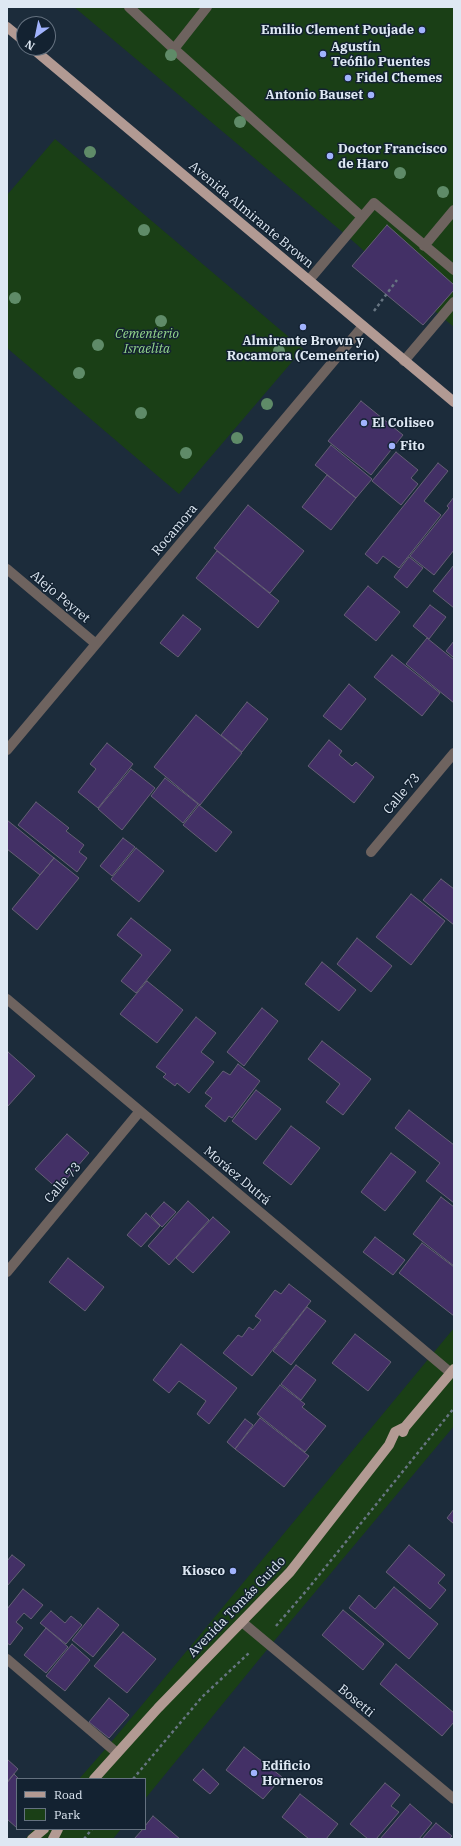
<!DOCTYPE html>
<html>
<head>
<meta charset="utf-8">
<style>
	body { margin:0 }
	#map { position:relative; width:461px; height:1846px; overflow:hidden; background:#1c2c3b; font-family:"IBM Plex Serif",serif }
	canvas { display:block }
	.frame { position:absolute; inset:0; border:8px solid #dee8f3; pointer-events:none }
	.legend { position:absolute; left:16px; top:1778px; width:130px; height:52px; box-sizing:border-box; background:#132231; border:1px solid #64717f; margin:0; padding:5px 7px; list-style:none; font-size:12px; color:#dee8f3 }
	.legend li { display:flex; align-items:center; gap:8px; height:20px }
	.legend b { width:20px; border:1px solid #64717f }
	.north { position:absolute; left:16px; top:16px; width:40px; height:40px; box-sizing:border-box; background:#132231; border:1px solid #64717f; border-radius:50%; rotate:213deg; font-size:11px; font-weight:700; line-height:16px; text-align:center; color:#dee8f3 }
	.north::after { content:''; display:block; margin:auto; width:14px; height:18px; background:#a1b3fd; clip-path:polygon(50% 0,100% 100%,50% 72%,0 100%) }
</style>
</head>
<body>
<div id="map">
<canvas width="461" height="1846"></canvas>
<div class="frame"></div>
<ul class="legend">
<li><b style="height:5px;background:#b29a93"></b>Road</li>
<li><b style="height:11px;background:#1a3f16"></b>Park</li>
</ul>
<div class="north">N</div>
</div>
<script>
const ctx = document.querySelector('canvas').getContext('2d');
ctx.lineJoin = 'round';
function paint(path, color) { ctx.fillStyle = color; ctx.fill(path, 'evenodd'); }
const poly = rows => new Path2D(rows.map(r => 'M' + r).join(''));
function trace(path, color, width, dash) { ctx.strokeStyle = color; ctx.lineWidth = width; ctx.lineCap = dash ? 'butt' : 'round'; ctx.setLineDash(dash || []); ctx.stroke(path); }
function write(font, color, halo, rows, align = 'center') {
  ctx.font = font + ' "IBM Plex Serif",serif'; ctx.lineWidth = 3; ctx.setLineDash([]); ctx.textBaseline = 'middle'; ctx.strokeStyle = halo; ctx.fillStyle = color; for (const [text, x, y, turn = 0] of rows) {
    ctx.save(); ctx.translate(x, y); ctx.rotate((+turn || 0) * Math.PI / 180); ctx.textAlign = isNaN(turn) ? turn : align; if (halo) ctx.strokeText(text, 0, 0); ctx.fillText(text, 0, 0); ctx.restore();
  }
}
const green = poly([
	[74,7,454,7,454,327,397,280,346,235],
	[55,139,303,349,179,494,7,348,7,195],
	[454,1328,454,1426,270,1646,145,1799,145,1779,79,1779,108,1746],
	[34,1829,121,1829,113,1839,25,1839]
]);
const building = poly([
	[387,225,454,285,454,290,423,325,352,266,387,225],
	[361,401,403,435,371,475,328,441,361,401],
	[331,445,372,479,356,498,315,465,331,445],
	[396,452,418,470,411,478,418,484,401,505,372,481,396,452],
	[438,463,448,471,424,501,441,515,399,568,383,556,377,564,365,554,438,463],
	[327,475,356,498,331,530,302,507,327,475],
	[454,497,454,550,434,575,410,556,449,508,447,506,454,497],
	[248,505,304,551,270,593,214,548,248,505],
	[217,551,279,601,258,628,196,578,217,551],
	[409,557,423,568,407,588,394,577,409,557],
	[454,565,454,608,433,591,454,565],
	[368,586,400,612,376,641,344,615,368,586],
	[430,605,446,617,429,639,413,626,430,605],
	[183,615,201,629,178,657,160,643,183,615],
	[427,638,454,660,454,703,406,664,427,638],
	[454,641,454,658,446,651,454,641],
	[392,655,440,693,422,716,374,677,392,655],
	[349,684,366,699,341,730,323,716,349,684],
	[247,702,268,719,242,752,221,735,247,702],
	[196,715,242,753,200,805,154,767,196,715],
	[329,740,342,751,339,755,352,766,356,762,374,777,354,803,308,766,329,740],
	[107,743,133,764,98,808,78,792,96,769,90,764,107,743],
	[131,769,155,788,122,830,98,809,131,769],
	[165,778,198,804,183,823,151,796,165,778],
	[36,802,69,828,66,831,84,845,79,852,87,858,77,872,18,825,36,802],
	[199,805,232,832,216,852,183,825,199,805],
	[7,820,54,858,40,875,7,849,7,820],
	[123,838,135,847,112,876,100,866,123,838],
	[136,848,164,871,139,902,111,879,136,848],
	[54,858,79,878,37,930,12,909,54,858],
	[441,879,454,889,454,925,423,900,441,879],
	[411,894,445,921,411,965,376,937,411,894],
	[131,918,171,950,136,993,121,981,142,955,117,935,131,918],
	[357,938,392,966,371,992,337,964,357,938],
	[322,962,356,990,339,1011,305,984,322,962],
	[147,981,183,1010,157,1043,120,1014,147,981],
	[262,1008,278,1021,244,1066,227,1052,262,1008],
	[196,1017,216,1033,201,1052,214,1062,189,1093,177,1083,175,1086,163,1077,166,1074,156,1067,196,1017],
	[322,1041,371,1079,343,1115,326,1102,340,1084,308,1059,322,1041],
	[8,1052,35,1076,7,1107,7,1053,8,1052],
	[238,1064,260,1081,232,1118,229,1116,225,1122,205,1106,212,1098,205,1093,223,1071,230,1075,238,1064],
	[256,1090,281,1109,256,1140,232,1121,256,1090],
	[409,1110,454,1145,454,1203,426,1181,440,1163,395,1128,409,1110],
	[291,1126,320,1148,291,1185,263,1163,291,1126],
	[67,1134,89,1153,58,1189,35,1169,67,1134],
	[391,1153,416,1172,385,1211,361,1192,391,1153],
	[441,1197,454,1207,454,1266,413,1234,441,1197],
	[188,1201,209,1220,169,1265,148,1246,188,1201],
	[164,1202,176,1212,162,1227,151,1216,164,1202],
	[146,1213,160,1226,141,1247,127,1235,146,1213],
	[213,1217,230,1232,193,1273,176,1258,213,1217],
	[375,1237,405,1260,393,1275,363,1252,375,1237],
	[422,1243,454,1267,454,1316,399,1273,422,1243],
	[68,1258,104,1287,85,1311,49,1282,68,1258],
	[289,1284,311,1301,252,1376,223,1353,238,1335,242,1337,249,1327,253,1330,261,1320,255,1316,275,1290,281,1294,289,1284],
	[307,1307,326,1321,291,1365,273,1351,307,1307],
	[355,1334,391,1362,368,1391,332,1363,355,1334],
	[181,1344,237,1388,209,1424,197,1414,206,1401,179,1381,169,1393,153,1380,181,1344],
	[296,1365,316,1380,301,1400,281,1384,296,1365],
	[280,1385,305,1404,302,1407,326,1426,305,1452,257,1414,280,1385],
	[260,1418,309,1456,284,1487,235,1449,260,1418],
	[245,1419,253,1425,235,1449,227,1442,245,1419],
	[454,1509,454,1524,447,1518,454,1509],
	[409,1545,445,1575,438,1583,446,1590,430,1609,386,1572,409,1545],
	[12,1555,25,1565,7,1586,7,1561,12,1555],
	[394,1587,438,1624,409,1659,349,1608,359,1595,375,1609,394,1587],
	[23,1589,43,1605,31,1619,24,1613,16,1622,23,1628,10,1645,7,1643,7,1609,23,1589],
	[98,1608,119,1625,93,1657,72,1640,98,1608],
	[343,1610,384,1644,363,1670,322,1635,343,1610],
	[51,1611,65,1623,71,1616,82,1625,66,1644,40,1623,51,1611],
	[46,1628,68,1647,46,1673,24,1655,46,1628],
	[123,1632,156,1659,127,1693,94,1666,123,1632],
	[72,1644,90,1660,65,1691,46,1676,72,1644],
	[396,1664,454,1713,454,1722,442,1736,380,1684,396,1664],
	[109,1698,129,1715,109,1738,89,1722,109,1698],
	[244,1747,282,1777,263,1799,226,1770,244,1747],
	[7,1759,18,1769,7,1782,7,1759],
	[203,1769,219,1784,210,1794,193,1780,203,1769],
	[14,1774,19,1779,17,1779,17,1828,7,1819,7,1783,14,1774],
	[385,1783,400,1795,391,1806,399,1812,376,1839,368,1839,350,1824,385,1783],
	[300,1794,338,1824,326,1839,309,1839,282,1817,300,1794],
	[410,1804,432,1823,419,1839,380,1839,410,1804],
	[153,1816,180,1839,134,1839,143,1829,145,1829,145,1826,153,1816],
	[436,1823,452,1836,449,1839,422,1839,436,1823]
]);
const path = poly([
	[374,311,397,280],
	[276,1626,307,1590,454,1408],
	[133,1779,202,1697,250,1652],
	[84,1839,92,1829]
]);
const minor = poly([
	[129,7,174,49,362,217],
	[174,49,207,7],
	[424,246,454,210],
	[309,280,374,203,454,270],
	[404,361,454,302],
	[7,569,96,644],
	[7,750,363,326],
	[371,852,454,753],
	[7,999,451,1373],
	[7,1272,140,1111],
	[242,1622,454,1799],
	[7,1659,117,1753]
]);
const major = poly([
	[7,27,24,41],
	[32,48,454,402],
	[403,1432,405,1427,454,1369],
	[94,1779,158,1708,290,1572,389,1445,395,1432,405,1427],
	[32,1839,44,1829],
	[53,1839,58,1829]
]);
const trees = [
	[171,55],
	[240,122],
	[90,152],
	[400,173],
	[443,192],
	[144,230],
	[15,298],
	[161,321],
	[98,345],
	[279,351],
	[79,373],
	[267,404],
	[141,413],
	[237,438],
	[186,453]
];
const markers = [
	[422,30,4,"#a1b3fd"],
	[323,54,4,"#a1b3fd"],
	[348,78,4,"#a1b3fd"],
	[371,95,4,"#a1b3fd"],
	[330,156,4,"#a1b3fd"],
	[303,327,4,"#a1b3fd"],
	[364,423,4,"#a1b3fd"],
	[392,446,4,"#a1b3fd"],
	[233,1571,4,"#a1b3fd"],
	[254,1773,4,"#a1b3fd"]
];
const poiNames = [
	["Emilio Clement Poujade",414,30,"right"],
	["Agustín",331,47],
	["Teófilo Puentes",331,62],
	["Fidel Chemes",356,78],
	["Antonio Bauset",363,95,"right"],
	["Doctor Francisco",338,149],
	["de Haro",338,164],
	["Almirante Brown y",303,341,"center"],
	["Rocamora (Cementerio)",303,356,"center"],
	["El Coliseo",372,423],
	["Fito",400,446],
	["Kiosco",225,1571,"right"],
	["Edificio",262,1766],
	["Horneros",262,1781]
];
const streetNames = [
	["Avenida Almirante Brown",251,215,40],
	["Rocamora",175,530,-50],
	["Alejo Peyret",60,597,40],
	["Calle 73",402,794,-50],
	["Moráez Dutrá",237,1176,40],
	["Calle 73",63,1183,-50],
	["Avenida Tomás Guido",237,1607,-46],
	["Bosetti",356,1701,40]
];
const parkNames = [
	["Cementerio",147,334],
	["Israelita",147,349]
];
paint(green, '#1a3f16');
paint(building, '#433066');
trace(building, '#655f75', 1);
trace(path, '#677582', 2.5, [3, 3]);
trace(minor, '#6e635f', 10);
trace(major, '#b29a93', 10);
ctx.fillStyle = '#5f8b68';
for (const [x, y] of trees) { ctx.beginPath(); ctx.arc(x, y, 6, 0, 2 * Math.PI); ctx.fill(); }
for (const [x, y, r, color] of markers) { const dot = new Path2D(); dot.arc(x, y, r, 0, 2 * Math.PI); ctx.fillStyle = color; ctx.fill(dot); trace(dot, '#132231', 1.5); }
write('bold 13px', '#dee8f3', '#132231', poiNames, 'left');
write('13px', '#dee8f3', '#132231', streetNames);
write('italic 13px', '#95d88d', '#132231', parkNames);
</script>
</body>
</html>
